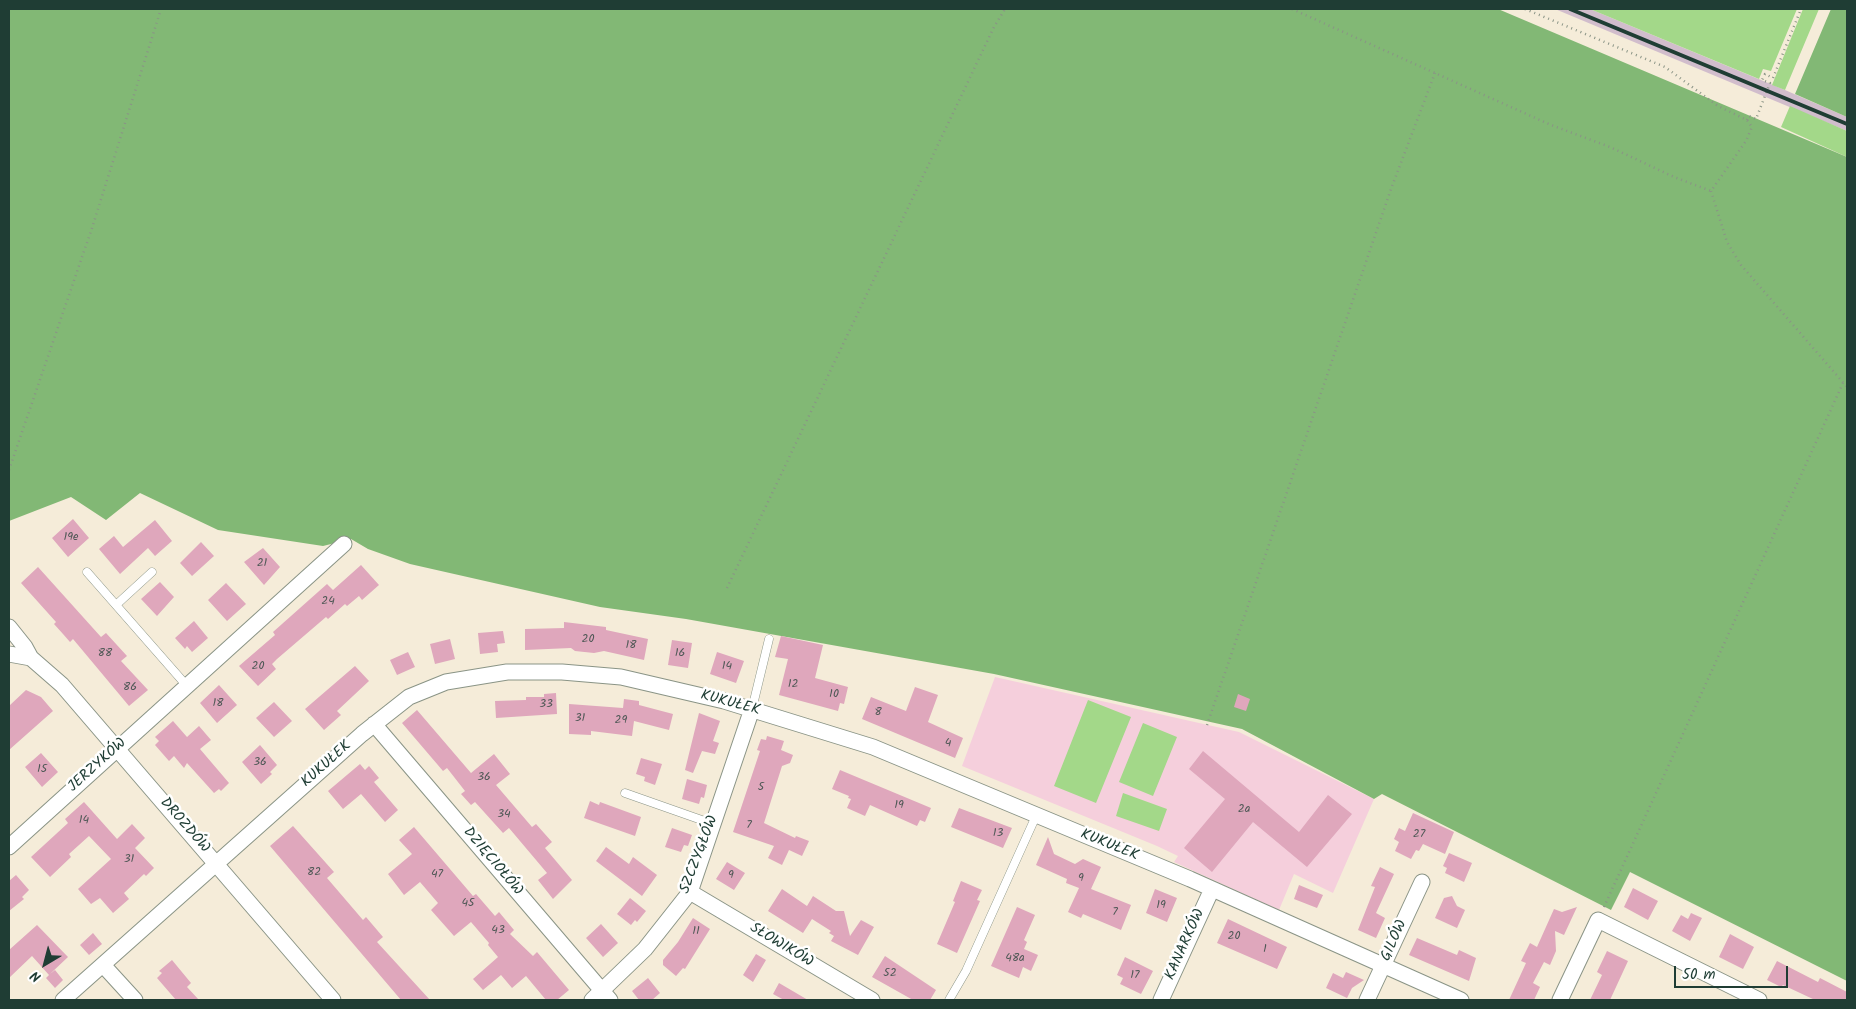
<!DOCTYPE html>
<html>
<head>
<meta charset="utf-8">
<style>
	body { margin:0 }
	#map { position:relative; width:1856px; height:1009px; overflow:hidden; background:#f5ecd9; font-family:Kalam,sans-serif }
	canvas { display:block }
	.frame { position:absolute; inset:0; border:10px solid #1f3d34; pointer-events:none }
	.north { position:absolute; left:20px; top:939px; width:50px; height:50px; -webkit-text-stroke:4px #fff; paint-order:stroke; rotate:217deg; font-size:14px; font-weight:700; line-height:20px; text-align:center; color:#1f3d34 }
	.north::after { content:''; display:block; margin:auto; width:18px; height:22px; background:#1f3d34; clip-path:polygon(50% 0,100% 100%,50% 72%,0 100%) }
	.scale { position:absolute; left:1674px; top:966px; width:114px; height:22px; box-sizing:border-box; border:2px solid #1f3d34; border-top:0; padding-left:6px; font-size:15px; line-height:18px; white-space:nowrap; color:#1f3d34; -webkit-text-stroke:4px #fff; paint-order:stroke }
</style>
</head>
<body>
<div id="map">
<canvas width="1856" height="1009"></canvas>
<div class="frame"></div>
<div class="north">N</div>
<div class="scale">50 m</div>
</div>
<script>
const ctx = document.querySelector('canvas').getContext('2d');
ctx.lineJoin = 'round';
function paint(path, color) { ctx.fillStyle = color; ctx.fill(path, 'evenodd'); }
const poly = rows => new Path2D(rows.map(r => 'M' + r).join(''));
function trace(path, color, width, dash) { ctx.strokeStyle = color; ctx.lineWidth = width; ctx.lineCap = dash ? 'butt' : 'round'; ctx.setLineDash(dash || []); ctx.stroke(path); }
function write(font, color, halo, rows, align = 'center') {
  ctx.font = font + ' Kalam,sans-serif'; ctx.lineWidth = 5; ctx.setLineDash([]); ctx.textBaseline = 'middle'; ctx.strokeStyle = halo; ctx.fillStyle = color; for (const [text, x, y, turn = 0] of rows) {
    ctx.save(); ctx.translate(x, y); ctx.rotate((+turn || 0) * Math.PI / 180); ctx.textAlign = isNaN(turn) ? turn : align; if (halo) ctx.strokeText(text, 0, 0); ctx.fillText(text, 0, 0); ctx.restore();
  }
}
const built = poly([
	[995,677,1239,732,1374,799,1333,893,1294,874,1279,910,1174,862,1178,856,1157,846,962,766]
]);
const industrial = poly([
	[1555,9,1590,9,1785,90,1847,117,1847,131]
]);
const green = poly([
	[1590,9,1797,9,1771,71,1763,69,1759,79],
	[1803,9,1819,9,1785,90,1772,85],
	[1790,106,1847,131,1847,157,1781,127],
	[1088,700,1131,717,1096,803,1054,786],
	[1143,723,1177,737,1153,796,1119,782],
	[1123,793,1167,809,1159,831,1116,816]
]);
const forest = poly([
	[9,9,1498,9,1847,157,1847,981,1630,872,1611,910,1382,794,1374,799,1242,729,994,674,686,619,600,607,410,564,368,549,351,539,323,546,218,530,140,493,106,520,71,497,9,521],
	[1831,9,1847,9,1847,117,1795,94]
]);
const building = poly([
	[73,519,89,538,68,557,52,538],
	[155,520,172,541,155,556,148,548,120,574,99,549,114,536,123,547],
	[201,542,214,556,192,576,180,563],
	[263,548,280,567,264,585,244,562],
	[361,565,379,585,362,600,359,596,347,606,345,604,328,619,326,617,277,659,272,664,276,669,258,686,239,666,275,635,273,632,327,584,333,590],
	[38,567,101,637,106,633,127,656,121,661,148,690,129,706,73,639,70,642,63,634,54,624,56,622,21,583],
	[160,582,174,597,157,616,141,599],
	[226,583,246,604,227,621,208,600],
	[194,621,208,638,192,652,187,646,185,649,175,638],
	[564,622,606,627,606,630,648,639,644,660,604,651,594,653,575,651,571,648,525,650,525,629,564,628],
	[503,631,505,643,497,644,498,652,480,654,478,633],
	[781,636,823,645,815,678,848,687,844,704,840,703,838,711,779,695,788,659,775,657],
	[450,639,455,659,435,664,430,644],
	[672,640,692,643,688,668,668,665],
	[408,652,415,667,397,675,390,660],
	[717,652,744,661,736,683,710,674],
	[355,666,369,681,337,711,341,715,324,730,305,709],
	[219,685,237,705,217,723,200,703],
	[915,687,938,695,928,722,963,738,955,758,862,719,871,697,906,711],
	[26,690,41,697,53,711,9,750,9,706],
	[556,693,557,714,496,718,495,701,526,700,526,697,544,697,544,694],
	[1238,694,1250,699,1246,711,1234,707],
	[624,699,639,701,639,705,673,714,669,730,634,721,632,736,591,731,591,735,569,734,569,704,623,708],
	[274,702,292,721,274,737,256,718],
	[417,710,471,773,494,754,510,774,496,785,532,827,536,824,552,842,545,848,572,880,553,899,538,880,547,873,509,828,503,833,475,802,471,805,461,794,465,791,447,768,443,771,402,723],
	[699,713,720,721,713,741,719,743,715,754,702,751,693,773,685,770],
	[173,721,187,737,199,726,211,740,200,749,229,783,221,791,219,789,214,793,187,763,184,768,174,756,169,761,155,745,159,741,155,737],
	[767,736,784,741,781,750,793,755,790,763,782,766,764,823,795,838,796,836,809,841,802,856,789,850,782,865,768,858,774,846,733,832,760,751,757,750,761,739,766,740],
	[260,745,277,765,270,772,272,774,261,784,242,762],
	[1203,751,1299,832,1328,795,1352,814,1307,867,1253,822,1212,872,1184,848,1225,799,1189,769],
	[41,753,58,772,42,787,25,767],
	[641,758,662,764,655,785,644,781,645,777,636,774],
	[360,764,365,770,369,766,379,778,374,782,398,810,385,822,361,794,343,809,328,791],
	[840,770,931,808,925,822,920,820,917,826,870,805,865,816,847,808,851,799,848,798,849,796,832,789],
	[687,779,707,785,704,798,701,797,699,804,682,799],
	[590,801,599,805,600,802,641,817,635,836,584,818],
	[84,802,117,839,132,824,145,838,135,848,154,868,146,876,144,874,124,893,129,899,113,913,100,898,91,904,78,889,111,859,89,836,69,854,71,857,50,877,31,857,68,823,65,819],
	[959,808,1012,828,1003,848,951,827],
	[1413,813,1454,832,1445,854,1423,844,1419,851,1416,850,1411,859,1395,851,1399,842,1394,839,1399,828,1405,831],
	[293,826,334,872,327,878,363,920,366,917,383,937,377,942,430,1000,401,1000,270,846],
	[414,827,473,896,476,894,495,916,499,912,514,930,510,934,533,956,537,952,569,990,557,1000,546,1000,526,976,512,988,501,975,483,990,473,979,498,957,488,945,489,943,471,922,454,936,431,910,438,903,420,882,404,895,388,874,412,854,399,840],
	[672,828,692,835,688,846,684,845,681,852,665,847],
	[1048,837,1054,854,1075,864,1083,859,1101,867,1091,889,1131,905,1121,930,1083,914,1081,918,1068,912,1079,888,1066,883,1067,879,1036,865],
	[606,847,629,864,633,857,657,875,642,896,596,861],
	[1449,853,1472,863,1464,882,1445,873,1447,868,1443,866],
	[727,862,745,873,734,890,716,879],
	[1380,867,1394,874,1376,913,1385,918,1376,938,1358,930,1375,887,1371,886],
	[16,875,29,890,22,897,24,899,9,911,9,881],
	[961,881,982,890,977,900,980,901,957,953,937,944,955,902,953,901],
	[1299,885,1323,895,1317,908,1294,899],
	[1633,888,1658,901,1648,920,1624,907],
	[782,889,807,906,813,896,836,911,844,911,850,936,861,920,874,927,858,955,831,941,834,936,829,933,831,931,812,919,803,933,768,911],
	[1155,889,1177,898,1167,922,1146,913],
	[1452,896,1457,906,1465,910,1457,928,1435,918,1444,898],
	[630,898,646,911,637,922,635,920,631,925,617,914],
	[1017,907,1035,915,1024,940,1027,942,1024,949,1038,955,1031,971,1023,967,1019,978,991,966],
	[1577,907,1564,935,1555,931,1556,951,1550,965,1544,962,1533,983,1540,987,1534,1000,1509,1000,1526,963,1521,961,1530,943,1537,947,1554,909,1562,912],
	[1691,913,1702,918,1690,941,1672,931,1681,915,1688,919],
	[693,918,710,929,685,969,683,968,676,976,663,965,663,960,678,942],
	[1228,919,1287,947,1277,969,1217,943],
	[601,924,618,943,603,957,586,938],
	[37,925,68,957,50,974,55,970,63,980,55,988,46,978,49,975,32,956,9,978,9,950],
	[93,933,102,944,89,955,80,945],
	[1730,934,1754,947,1743,969,1719,957],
	[1417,938,1457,955,1459,950,1476,958,1469,981,1409,955],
	[1607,951,1628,961,1610,1000,1590,1000,1602,975,1597,972],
	[756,954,766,960,753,982,743,975],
	[885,956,936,990,930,1000,913,1000,872,977],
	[1125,957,1153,971,1141,994,1120,984,1123,978,1117,975],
	[172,960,191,983,187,987,199,1000,176,1000,157,978,162,973,159,971],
	[1777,961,1818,982,1820,978,1847,992,1847,1000,1815,1000,1783,985,1781,987,1767,980],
	[1346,972,1364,980,1352,988,1347,998,1326,988,1333,973,1343,978],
	[648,978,660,993,652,1000,639,1000,632,991],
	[779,983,808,1000,784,1000,773,994]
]);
const path = poly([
	[1292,9,1551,125,1610,147,1674,177,1711,191],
	[1525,9,1665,67,1718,106,1747,120,1752,127,1746,141,1711,191],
	[1747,120,1749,116,1756,119,1770,83,1762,80,1765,74,1773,78,1801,9],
	[1711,191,1727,242,1741,265,1847,387],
	[9,470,92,228,161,9],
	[727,588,994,27,1005,9],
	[1207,725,1391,189,1435,73],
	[1604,907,1843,383]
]);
const lane = poly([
	[87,572,187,686],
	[116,605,152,572],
	[752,709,769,639],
	[625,793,713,824],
	[949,1000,966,971,1036,816]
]);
const street = poly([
	[9,627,25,647,31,658,62,685,333,1000],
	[9,654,31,658],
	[374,724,610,1000],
	[9,847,344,544],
	[690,892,872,1000],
	[103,965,135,1000],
	[63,1000,362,734,409,697,446,682,507,672,562,672,621,677,724,701,873,747,1190,879,1461,1000],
	[592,1000,645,949,690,892,752,709],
	[1161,1000,1212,889],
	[1367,1000,1422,882],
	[1560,1000,1598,920,1759,1000]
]);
const rail = poly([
	[1570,9,1847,124]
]);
const numberNames = [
	["19e",71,538],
	["21",262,564],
	["24",328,602],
	["20",588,640],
	["18",631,646],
	["88",105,654],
	["16",680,654],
	["20",258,667],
	["14",727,667],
	["12",793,685],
	["86",130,688],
	["10",834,695],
	["18",218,704],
	["33",546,705],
	["8",878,713],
	["31",580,719],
	["29",621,721],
	["4",948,744],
	["36",260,763],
	["15",42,770],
	["36",484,778],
	["5",761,788],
	["19",899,806],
	["2a",1244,810],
	["34",504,815],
	["14",84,821],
	["7",749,826],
	["13",998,834],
	["27",1419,835],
	["31",129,860],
	["82",314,873],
	["47",437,875],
	["9",731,876],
	["9",1081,879],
	["45",468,904],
	["19",1161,906],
	["7",1115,913],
	["43",498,931],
	["11",696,932],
	["20",1234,937],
	["1",1265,950],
	["48a",1015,959],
	["52",890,974],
	["17",1135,976]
];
const streetNames = [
	["KUKUŁEK",730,704,15],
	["KUKUŁEK",327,765,-42],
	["JERZYKÓW",98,766,-42],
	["DROZDÓW",184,826,49],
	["KUKUŁEK",1109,846,22],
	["SZCZYGŁÓW",700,855,-69],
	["DZIĘCIOŁÓW",492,862,50],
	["GILÓW",1395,941,-66],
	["KANARKÓW",1186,945,-66],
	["SŁOWIKÓW",781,946,31]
];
paint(built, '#f5cfdc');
paint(industrial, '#d1bdcc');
paint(green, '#a3d889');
paint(forest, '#82b875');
paint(building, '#dfa7bc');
trace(lane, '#8a9486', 9);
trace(street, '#8a9486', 17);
trace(path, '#8a9486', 2.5, [1, 4]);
trace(lane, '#fff', 8);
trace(street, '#fff', 15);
trace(rail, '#1f3d34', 4);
write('12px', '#4f5856', null, numberNames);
write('15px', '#1f3d34', '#fff', streetNames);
</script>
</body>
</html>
